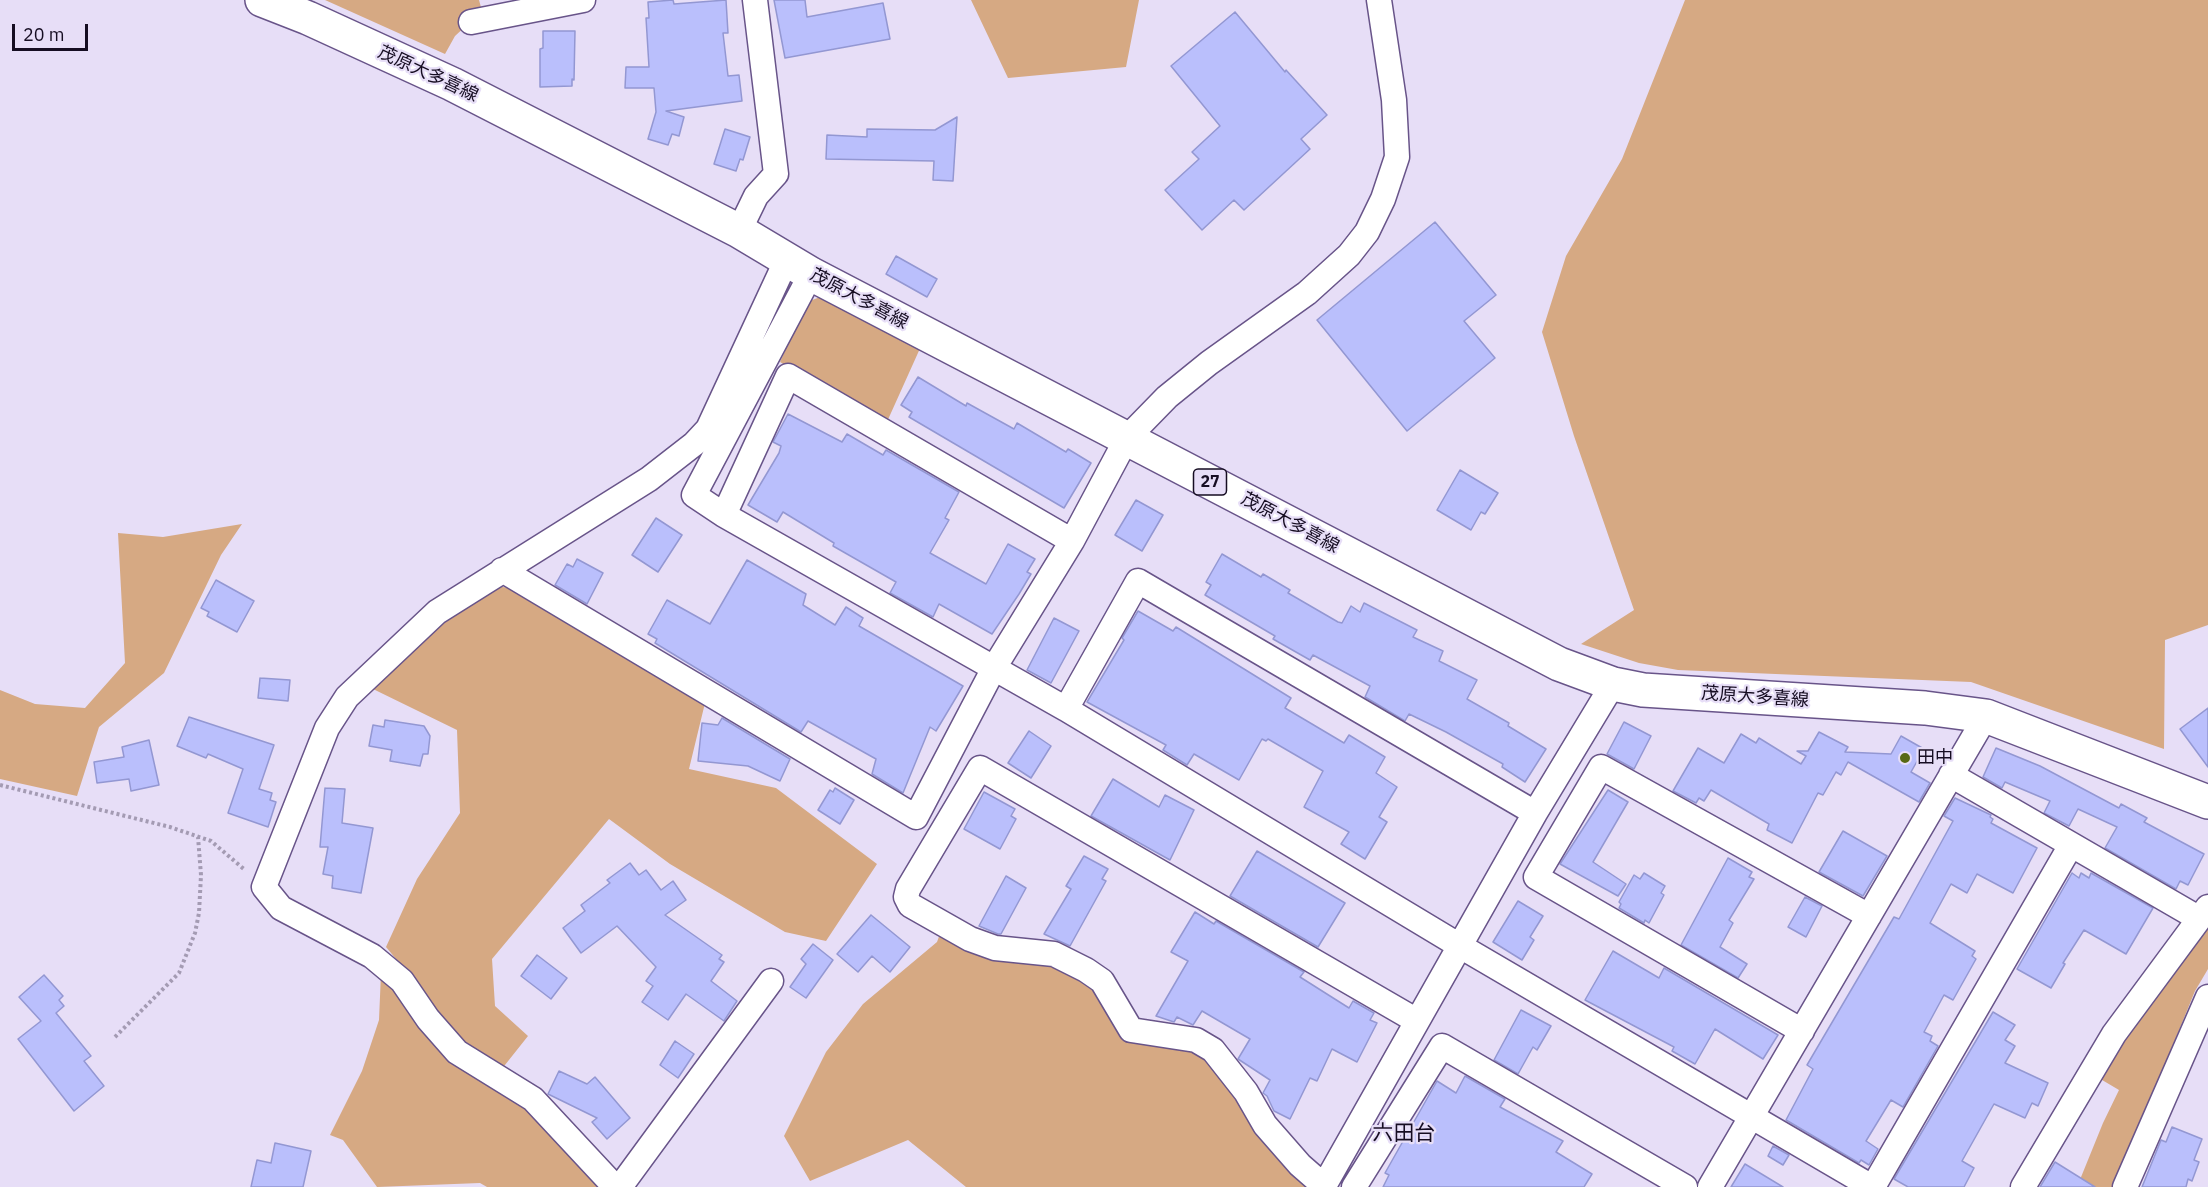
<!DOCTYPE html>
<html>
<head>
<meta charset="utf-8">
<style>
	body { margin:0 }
	#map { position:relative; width:2208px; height:1187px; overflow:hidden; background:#e7def7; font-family:"IBM Plex Sans",sans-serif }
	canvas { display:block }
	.scale { position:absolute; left:12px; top:24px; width:76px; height:27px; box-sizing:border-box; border:3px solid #160d22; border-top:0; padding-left:8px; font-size:18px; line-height:21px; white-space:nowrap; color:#160d22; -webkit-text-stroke:4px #e7def7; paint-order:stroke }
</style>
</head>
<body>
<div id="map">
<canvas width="2208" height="1187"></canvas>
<div class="scale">20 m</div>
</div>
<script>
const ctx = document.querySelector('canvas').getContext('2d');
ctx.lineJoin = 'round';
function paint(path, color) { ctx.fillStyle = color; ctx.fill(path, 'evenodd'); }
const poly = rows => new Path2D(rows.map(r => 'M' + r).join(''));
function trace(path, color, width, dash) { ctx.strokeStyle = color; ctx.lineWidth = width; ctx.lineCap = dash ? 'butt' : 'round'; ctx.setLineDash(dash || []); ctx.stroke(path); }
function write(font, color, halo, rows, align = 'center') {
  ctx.font = font + ' "IBM Plex Sans","Noto Sans JP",sans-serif'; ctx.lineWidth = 4.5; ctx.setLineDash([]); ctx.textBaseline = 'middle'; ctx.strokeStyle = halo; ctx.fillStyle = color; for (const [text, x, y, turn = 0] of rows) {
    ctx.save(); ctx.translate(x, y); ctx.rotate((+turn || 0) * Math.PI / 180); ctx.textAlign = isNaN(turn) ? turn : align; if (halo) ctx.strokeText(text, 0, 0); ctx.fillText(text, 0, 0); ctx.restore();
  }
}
const green = poly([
	[325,0,479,0,482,11,455,36,445,54],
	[971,0,1139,0,1126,67,1008,78],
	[1685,0,2208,0,2208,625,2165,640,2164,749,1971,682,1678,670,1639,663,1581,644,1634,610,1574,436,1542,332,1566,256,1622,159],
	[828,294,922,344,886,424,780,362,807,302],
	[242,524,221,555,164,673,99,727,77,796,0,779,0,690,35,704,85,708,125,663,118,533,163,537],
	[492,586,512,588,705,703,689,769,776,788,877,864,826,941,785,932,670,864,609,819,492,959,495,1006,528,1036,501,1070,468,1048,435,1017,417,984,386,947,417,879,460,813,457,730,373,689,461,606],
	[2208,922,2208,969,2195,991,2115,1187,2077,1187,2103,1123,2119,1090,2097,1077],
	[941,931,1066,964,1098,988,1111,1013,1191,1045,1211,1057,1312,1187,966,1187,908,1140,810,1181,784,1136,826,1052,863,1004,937,942],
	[381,973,530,1108,597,1181,597,1187,487,1187,480,1183,377,1187,343,1140,330,1135,362,1071,379,1020]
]);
const building = poly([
	[673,0,674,4,726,0,728,33,723,33,728,76,739,75,742,101,666,111,684,117,679,136,672,134,668,145,648,139,656,112,654,88,625,88,626,67,649,67,646,18,649,18,648,2,673,0],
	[774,0,805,0,807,17,883,3,890,39,785,58,774,0],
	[1235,12,1285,72,1286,70,1327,115,1301,139,1310,149,1244,210,1234,200,1202,230,1165,190,1199,159,1192,152,1220,126,1171,66,1235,12],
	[543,31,575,31,574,80,572,79,572,86,540,87,540,49,543,48,543,31],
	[957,117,953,181,933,180,934,161,826,159,827,135,867,137,867,129,935,130,957,117],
	[725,129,750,137,743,160,740,159,736,171,714,164,725,129],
	[1435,222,1496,295,1464,321,1495,358,1407,431,1317,320,1435,222],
	[896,256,937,279,927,297,886,274,896,256],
	[918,377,966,406,967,403,1014,429,1017,423,1066,452,1068,449,1091,463,1064,508,909,417,912,412,901,405,918,377],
	[788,414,842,442,847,434,883,455,886,450,959,492,945,518,949,520,930,553,986,584,1008,544,1035,559,1027,572,1031,574,1019,594,992,634,939,604,933,617,890,593,896,582,833,546,834,543,783,512,777,522,748,505,779,453,781,446,773,442,788,414],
	[1460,470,1498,493,1485,514,1481,512,1471,530,1437,510,1460,470],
	[1136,500,1163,515,1142,551,1115,535,1136,500],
	[656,518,682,535,658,572,632,555,656,518],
	[1222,554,1261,577,1263,574,1290,590,1288,593,1338,622,1342,623,1351,606,1360,612,1364,603,1417,630,1413,637,1443,651,1439,661,1477,680,1467,699,1509,723,1508,726,1546,749,1525,782,1502,767,1503,764,1446,732,1409,714,1405,721,1365,697,1370,686,1313,655,1310,660,1273,639,1275,636,1205,595,1211,585,1206,582,1222,554],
	[577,559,603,573,587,604,555,585,567,564,573,567,577,559],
	[747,560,806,594,803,605,835,625,846,607,863,618,859,626,963,686,936,731,930,727,903,793,872,774,876,759,808,721,801,732,655,643,657,639,648,634,667,600,710,624,747,560],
	[216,580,254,601,237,632,207,616,209,612,201,608,216,580],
	[1138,611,1173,631,1176,627,1291,698,1285,708,1344,743,1349,735,1385,757,1376,773,1397,787,1379,817,1387,822,1365,859,1341,844,1349,832,1304,807,1323,771,1268,739,1266,741,1262,739,1239,780,1194,754,1187,765,1163,750,1166,745,1087,702,1124,640,1122,638,1138,611],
	[1054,618,1079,631,1051,683,1027,670,1054,618],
	[260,678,290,680,288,701,258,698,260,678],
	[2208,708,2208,767,2180,729,2208,708],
	[189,717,274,745,259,789,272,793,270,800,276,802,268,827,228,813,243,769,208,754,206,758,177,746,189,717],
	[722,718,790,759,780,781,748,766,698,761,702,723,718,725,722,718],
	[385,720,424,726,430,736,428,754,423,754,420,766,390,761,392,750,369,746,373,725,384,727,385,720],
	[1624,722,1651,736,1634,769,1607,754,1624,722],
	[1029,731,1051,746,1031,778,1008,763,1029,731],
	[1819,732,1848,747,1845,752,1891,754,1901,736,1924,749,1911,772,1930,783,1919,802,1848,762,1841,775,1836,772,1823,795,1818,793,1792,843,1767,830,1769,824,1711,790,1704,801,1699,798,1696,803,1673,791,1698,748,1724,763,1741,734,1756,743,1759,738,1801,764,1806,756,1797,751,1808,751,1819,732],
	[149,740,159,785,131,791,129,779,97,783,94,762,124,757,122,747,149,740],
	[1996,748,2040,766,2119,808,2121,804,2147,818,2144,822,2204,854,2188,885,2180,881,2176,889,2105,848,2117,827,2078,809,2069,826,2044,813,2050,801,2005,782,2002,788,1983,777,1996,748],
	[1113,779,1159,807,1165,795,1194,810,1170,860,1091,816,1113,779],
	[325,788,345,789,342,823,373,828,361,893,332,888,333,876,323,874,328,847,320,847,325,788],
	[835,788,854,800,840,824,818,810,830,790,833,792,835,788],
	[1608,790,1628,802,1593,862,1626,884,1618,896,1560,864,1608,790],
	[984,792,1015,809,1011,816,1016,819,1000,849,964,829,984,792],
	[1955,798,1991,815,1990,817,1993,819,1991,823,2037,848,2013,893,1977,874,1967,893,1951,884,1930,923,1975,951,1972,956,1976,959,1953,1000,1944,995,1924,1032,1932,1036,1930,1041,1938,1046,1903,1107,1891,1100,1866,1141,1878,1149,1869,1165,1861,1160,1859,1163,1786,1120,1813,1069,1807,1065,1894,917,1899,919,1953,821,1944,816,1955,798],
	[1843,831,1887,856,1863,896,1819,872,1843,831],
	[1257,851,1345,903,1318,947,1230,896,1257,851],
	[1084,856,1108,869,1102,879,1106,881,1070,946,1044,934,1071,889,1066,886,1084,856],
	[1728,858,1752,872,1749,877,1754,879,1729,920,1733,923,1720,947,1747,964,1738,978,1681,945,1728,858],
	[630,863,639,875,646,870,661,890,673,881,686,900,665,915,722,955,719,959,724,962,711,981,737,1001,724,1021,686,994,668,1020,642,1002,653,986,646,981,656,967,617,926,581,953,563,928,585,911,581,905,610,883,607,880,630,863],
	[1644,873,1665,886,1661,893,1664,895,1649,923,1645,920,1644,923,1619,908,1621,904,1619,902,1634,875,1640,879,1644,873],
	[2072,873,2079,878,2081,873,2089,878,2091,873,2153,908,2126,954,2084,930,2063,963,2065,964,2051,988,2017,969,2072,873],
	[1006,876,1026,888,1001,934,998,934,979,926,1006,876],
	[1805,897,1822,906,1806,937,1788,927,1805,897],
	[1518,901,1543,916,1530,937,1534,940,1522,960,1493,942,1518,901],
	[1195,912,1214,924,1216,921,1304,972,1300,977,1349,1008,1353,1001,1374,1013,1370,1020,1377,1023,1357,1062,1332,1049,1317,1081,1310,1078,1290,1119,1274,1111,1267,1096,1263,1093,1270,1080,1238,1059,1250,1039,1202,1011,1193,1025,1177,1017,1174,1022,1156,1016,1188,961,1171,952,1195,912],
	[871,915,910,947,890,972,872,956,858,972,837,954,871,915],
	[813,944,833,960,806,998,790,987,806,964,801,959,813,944],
	[1613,951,1659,978,1664,968,1778,1035,1763,1059,1715,1029,1695,1064,1672,1051,1674,1047,1585,1000,1613,951],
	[537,955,567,978,551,999,521,976,537,955],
	[44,975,63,996,59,1000,64,1006,56,1013,91,1056,84,1061,104,1086,74,1111,18,1039,41,1021,19,997,44,975],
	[1521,1010,1551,1026,1537,1050,1533,1047,1518,1074,1494,1060,1521,1010],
	[1993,1012,2015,1025,2005,1040,2015,1046,2005,1063,2048,1083,2038,1106,2032,1103,2025,1118,1994,1104,1962,1161,1974,1168,1964,1187,1908,1187,1894,1179,1993,1012],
	[675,1041,694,1054,678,1078,660,1065,675,1041],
	[559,1071,587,1084,595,1077,630,1118,607,1139,592,1122,597,1118,548,1094,559,1071],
	[1465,1076,1505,1099,1500,1107,1563,1141,1556,1152,1592,1174,1584,1187,1383,1187,1389,1175,1385,1173,1437,1081,1456,1093,1465,1076],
	[2172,1127,2202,1139,2194,1160,2199,1162,2192,1181,2188,1179,2186,1187,2142,1187,2161,1140,2166,1142,2172,1127],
	[275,1143,311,1151,303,1187,251,1187,257,1160,271,1163,275,1143],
	[1773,1146,1789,1155,1783,1165,1768,1156,1773,1146],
	[2055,1162,2095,1187,2040,1187,2055,1162],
	[1745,1164,1783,1187,1731,1187,1745,1164]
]);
const path = poly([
	[0,785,170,827,211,841,245,870],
	[115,1037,179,973,195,933,199,913,201,875,198,837]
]);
const street = poly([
	[471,22,583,0],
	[739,231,756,196,776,174,755,0],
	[811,274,694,495,724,515,1066,709,1460,946,1872,1187],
	[724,515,788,376,1072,541],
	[502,570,916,817,994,668,1072,541,1127,438,1167,397,1209,363,1307,293,1349,255,1367,232,1383,199,1397,157,1394,100,1379,0],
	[1066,709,1138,581,1535,813],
	[1951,775,2198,918],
	[1417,1021,980,768,908,889,906,897,910,905,970,939,995,948,1054,954,1086,970,1102,981,1131,1030,1196,1040,1213,1050,1246,1092,1265,1125,1300,1165,1324,1186,1535,813,1613,684],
	[1802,1031,1536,877,1601,767,1869,916],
	[615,1187,533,1099,457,1052,428,1019,402,981,372,956,281,908,264,887,327,728,347,697,437,612,649,479,694,444,708,429,787,259],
	[620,1187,771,981],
	[1354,1187,1442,1046,1685,1187],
	[1710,1187,1986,716],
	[1873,1187,2071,845],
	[2023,1187,2114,1034,2208,907],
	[2125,1187,2208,997]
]);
const primary = poly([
	[262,0,308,18,452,84,739,231,811,274,1559,664,1613,684,1643,690,1925,708,1986,716,2208,802]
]);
const markers = [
	[1905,758,6,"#576914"]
];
const shields = [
	[1210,482,33]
];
const shieldNames = [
	["27",1210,482]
];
const streetNames = [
	["茂原大多喜線",428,74,25],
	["茂原大多喜線",859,299,28],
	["茂原大多喜線",1290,523,28],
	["茂原大多喜線",1755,697,4]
];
const poiNames = [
	["田中",1917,758]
];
const quarterNames = [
	["六田台",1404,1134]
];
paint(green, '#d6a983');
paint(building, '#babffc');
trace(building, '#9397d2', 1.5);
trace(street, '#685489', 27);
trace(primary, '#685489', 36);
trace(path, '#a49bb3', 4, [3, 3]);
trace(street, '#fff', 24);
trace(primary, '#fff', 33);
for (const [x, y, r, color] of markers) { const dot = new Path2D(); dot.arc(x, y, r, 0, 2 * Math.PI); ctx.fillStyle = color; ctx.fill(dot); trace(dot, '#e7def7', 2); }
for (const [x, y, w] of shields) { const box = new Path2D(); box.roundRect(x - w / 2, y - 13, w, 26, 4.5); ctx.fillStyle = '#e7def7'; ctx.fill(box); trace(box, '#160d22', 1.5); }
write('bold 16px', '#160d22', null, shieldNames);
write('18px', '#160d22', '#e7def7', streetNames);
write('18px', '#160d22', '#e7def7', poiNames, 'left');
write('21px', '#160d22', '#e7def7', quarterNames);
</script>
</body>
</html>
